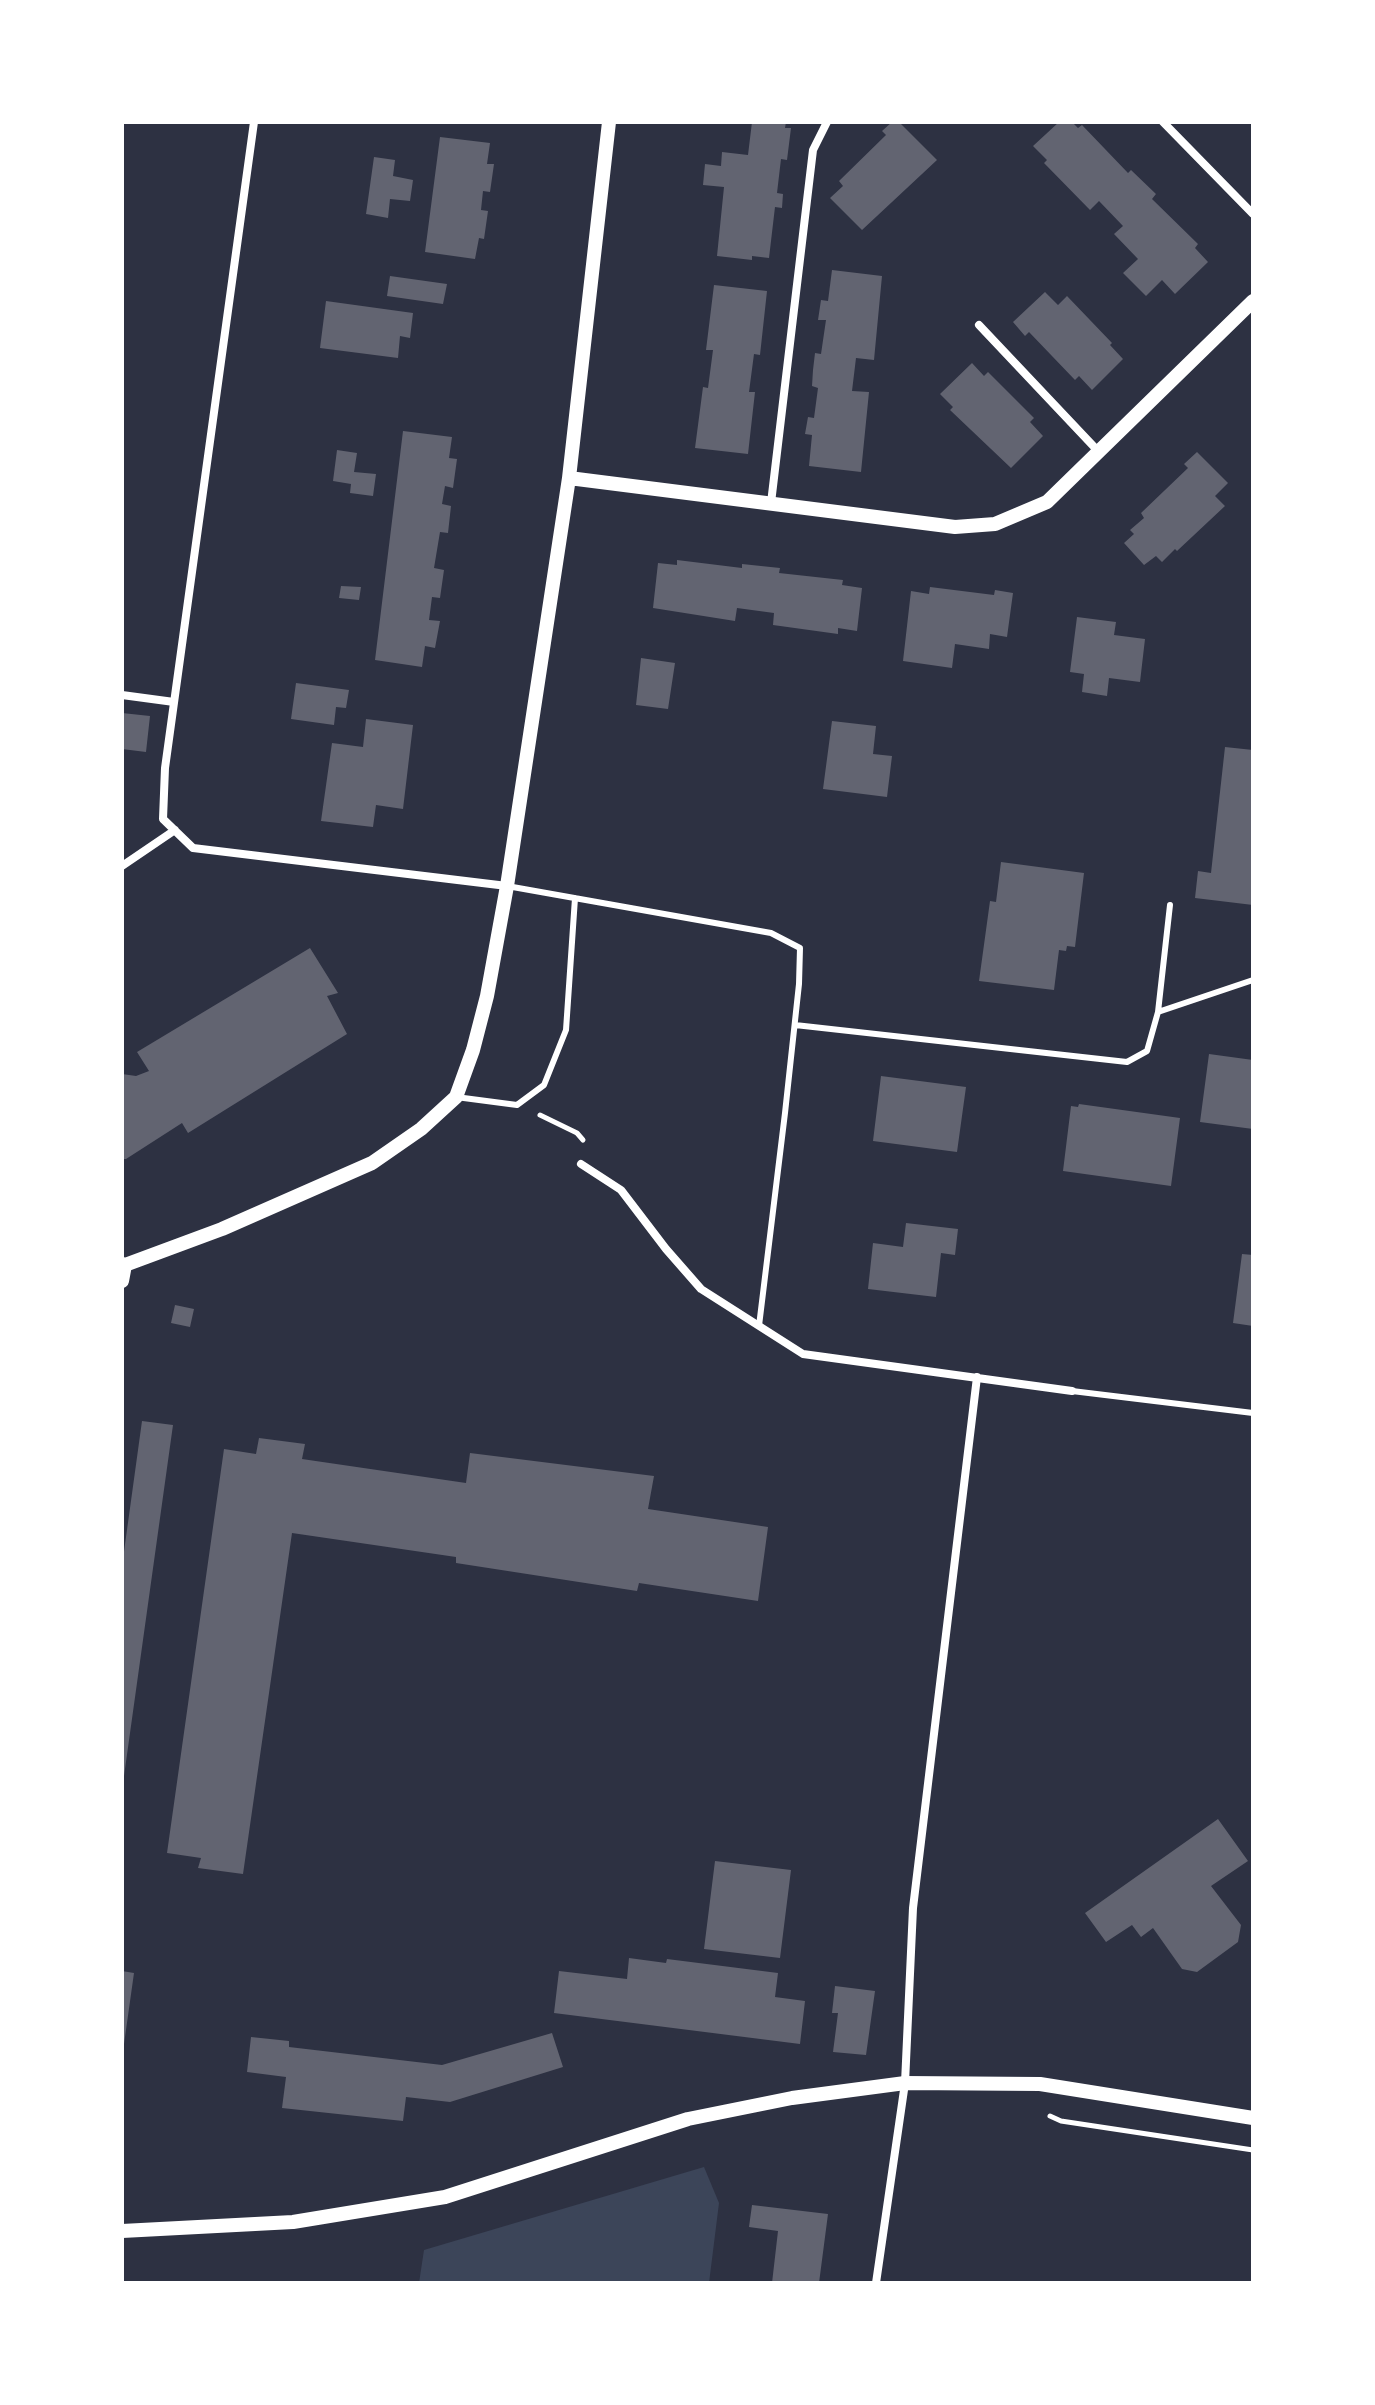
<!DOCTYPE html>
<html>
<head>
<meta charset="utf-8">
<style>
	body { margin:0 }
	#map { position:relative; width:1375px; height:2405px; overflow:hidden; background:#2d3142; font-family:Inter,sans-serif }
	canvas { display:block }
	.frame { position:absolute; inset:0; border:124px solid #fff; pointer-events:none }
</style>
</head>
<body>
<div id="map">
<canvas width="1375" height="2405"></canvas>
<div class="frame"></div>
</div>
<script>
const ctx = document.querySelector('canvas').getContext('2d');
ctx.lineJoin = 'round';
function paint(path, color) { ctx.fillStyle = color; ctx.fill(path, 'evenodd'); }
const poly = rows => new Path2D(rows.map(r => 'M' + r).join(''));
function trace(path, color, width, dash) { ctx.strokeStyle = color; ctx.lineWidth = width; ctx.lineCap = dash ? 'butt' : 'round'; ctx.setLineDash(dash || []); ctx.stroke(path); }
const green = poly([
	[704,2167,719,2203,709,2283,419,2283,424,2250]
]);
const building = poly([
	[752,122,786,122,785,128,791,128,787,160,781,159,777,193,783,194,782,208,775,207,769,258,752,256,752,260,717,256,724,187,703,185,705,164,721,166,722,152,748,155],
	[892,122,899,122,937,160,862,230,830,198,843,186,839,181,886,135,882,131],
	[1059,122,1072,122,1078,128,1082,125,1128,173,1131,170,1156,194,1152,199,1198,244,1195,248,1208,262,1175,294,1162,280,1146,296,1123,273,1138,259,1114,234,1123,226,1099,201,1090,210,1044,163,1047,160,1033,146],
	[440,137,490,143,487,164,494,164,490,192,483,191,481,210,488,211,484,239,479,238,475,259,425,252],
	[374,157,395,160,393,176,413,180,410,201,390,199,388,218,366,214],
	[832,270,882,276,874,360,856,358,852,391,869,392,861,472,809,466,812,435,805,434,808,417,814,418,818,388,812,386,813,370,815,353,821,354,826,320,818,320,821,300,828,301],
	[390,276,447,284,443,304,387,296],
	[714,285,767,291,760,355,754,354,749,392,755,392,748,454,695,448,703,387,708,388,713,350,706,350],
	[1045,292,1058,305,1067,296,1112,343,1110,345,1123,359,1092,390,1079,376,1075,380,1029,332,1025,336,1013,322],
	[326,301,413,313,410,338,400,336,398,358,320,348],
	[972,363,984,376,988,372,1034,418,1030,422,1043,436,1011,468,950,410,953,407,940,394],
	[403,431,452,437,449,458,457,459,453,488,445,486,442,504,451,506,448,533,440,532,434,568,444,570,440,598,432,597,429,620,440,621,435,648,425,646,422,667,375,660],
	[337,450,357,453,354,472,376,474,373,496,350,493,351,484,333,481],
	[1197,452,1228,483,1215,496,1225,506,1177,551,1175,549,1162,562,1156,556,1144,565,1124,543,1134,534,1130,530,1144,518,1141,513,1188,468,1184,464],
	[677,560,742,568,742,564,780,568,779,573,843,580,842,585,862,588,857,631,838,628,838,634,773,625,774,613,737,608,735,621,653,608,658,563,677,565],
	[341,586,361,587,359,600,339,598],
	[930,587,994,595,995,590,1013,593,1007,637,990,634,989,649,955,644,952,668,903,661,911,591,929,594],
	[1077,617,1116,622,1114,635,1145,639,1140,682,1109,678,1107,696,1082,692,1084,674,1070,672],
	[641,658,675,663,668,709,636,705],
	[296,683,349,690,346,708,336,707,334,725,291,719],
	[122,713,150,716,146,752,122,749],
	[366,719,413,725,403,809,376,805,373,827,321,821,332,743,363,747],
	[832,721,876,726,873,754,892,756,887,797,823,789],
	[1225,747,1253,750,1253,905,1195,898,1198,871,1211,873],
	[1001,862,1084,873,1075,947,1067,946,1066,951,1059,950,1054,990,979,981,990,901,996,902],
	[310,948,338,993,327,996,347,1034,188,1133,182,1123,126,1159,122,1159,122,1074,136,1076,149,1071,137,1052],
	[1209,1054,1253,1060,1253,1129,1200,1122],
	[881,1076,966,1087,957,1152,873,1141],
	[1079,1104,1180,1118,1171,1186,1063,1171,1071,1106,1078,1107],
	[906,1223,958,1229,955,1255,941,1253,936,1297,868,1289,873,1243,903,1247],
	[1242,1254,1253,1255,1253,1326,1233,1323],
	[175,1305,194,1309,190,1327,171,1323],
	[142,1421,173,1425,124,1776,122,1566],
	[259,1438,305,1444,302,1459,466,1483,470,1453,654,1476,648,1509,768,1527,758,1601,639,1583,637,1591,456,1563,456,1557,292,1533,243,1874,198,1868,201,1858,167,1853,224,1449,256,1454],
	[1218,1819,1248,1861,1211,1886,1241,1925,1238,1942,1197,1972,1182,1969,1153,1928,1141,1937,1132,1925,1106,1942,1085,1913],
	[715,1861,791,1870,780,1958,704,1949],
	[629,1958,666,1963,667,1959,778,1973,775,1997,805,2001,800,2044,554,2013,559,1971,627,1979],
	[122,1971,134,1973,124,2044,122,2044],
	[835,1986,875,1991,866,2055,833,2052,838,2013,832,2013],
	[552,2033,563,2067,450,2102,406,2097,403,2121,282,2108,286,2077,247,2072,251,2037,289,2041,289,2047,442,2065],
	[752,2205,828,2214,819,2283,772,2283,778,2231,749,2227]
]);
const path = poly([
	[540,1115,577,1133,583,1140],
	[1050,2116,1061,2121,1253,2150]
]);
const service = poly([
	[507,886,771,933,800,948,799,984,785,1113,759,1326],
	[1158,1012,1170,905],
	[795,1025,1127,1062,1147,1051,1158,1012,1253,980],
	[456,1097,517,1105,544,1085,566,1030,575,898],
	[1072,1391,1253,1413]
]);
const minor = poly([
	[254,122,165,768,163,819,193,848,507,886],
	[1163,122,1253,214],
	[979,325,1098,451],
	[771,503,813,150,827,122],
	[122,695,174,702],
	[122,866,175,830],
	[581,1164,621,1190,666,1249,701,1289,803,1354,1072,1391],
	[876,2283,905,2083,913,1908,977,1377]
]);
const tertiary = poly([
	[569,478,955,527,995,524,1047,502,1253,301],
	[122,1264,125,1265,222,1229,372,1163,421,1129,456,1097,473,1050,487,996,507,886,569,478,609,122],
	[122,1281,125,1265],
	[122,2231,293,2222,445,2197,688,2119,792,2098,905,2083,1040,2084,1253,2118]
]);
paint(green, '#3c4559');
paint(building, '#626471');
trace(path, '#fff', 5);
trace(service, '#fff', 6);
trace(minor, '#fff', 8);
trace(tertiary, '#fff', 14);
</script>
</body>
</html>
